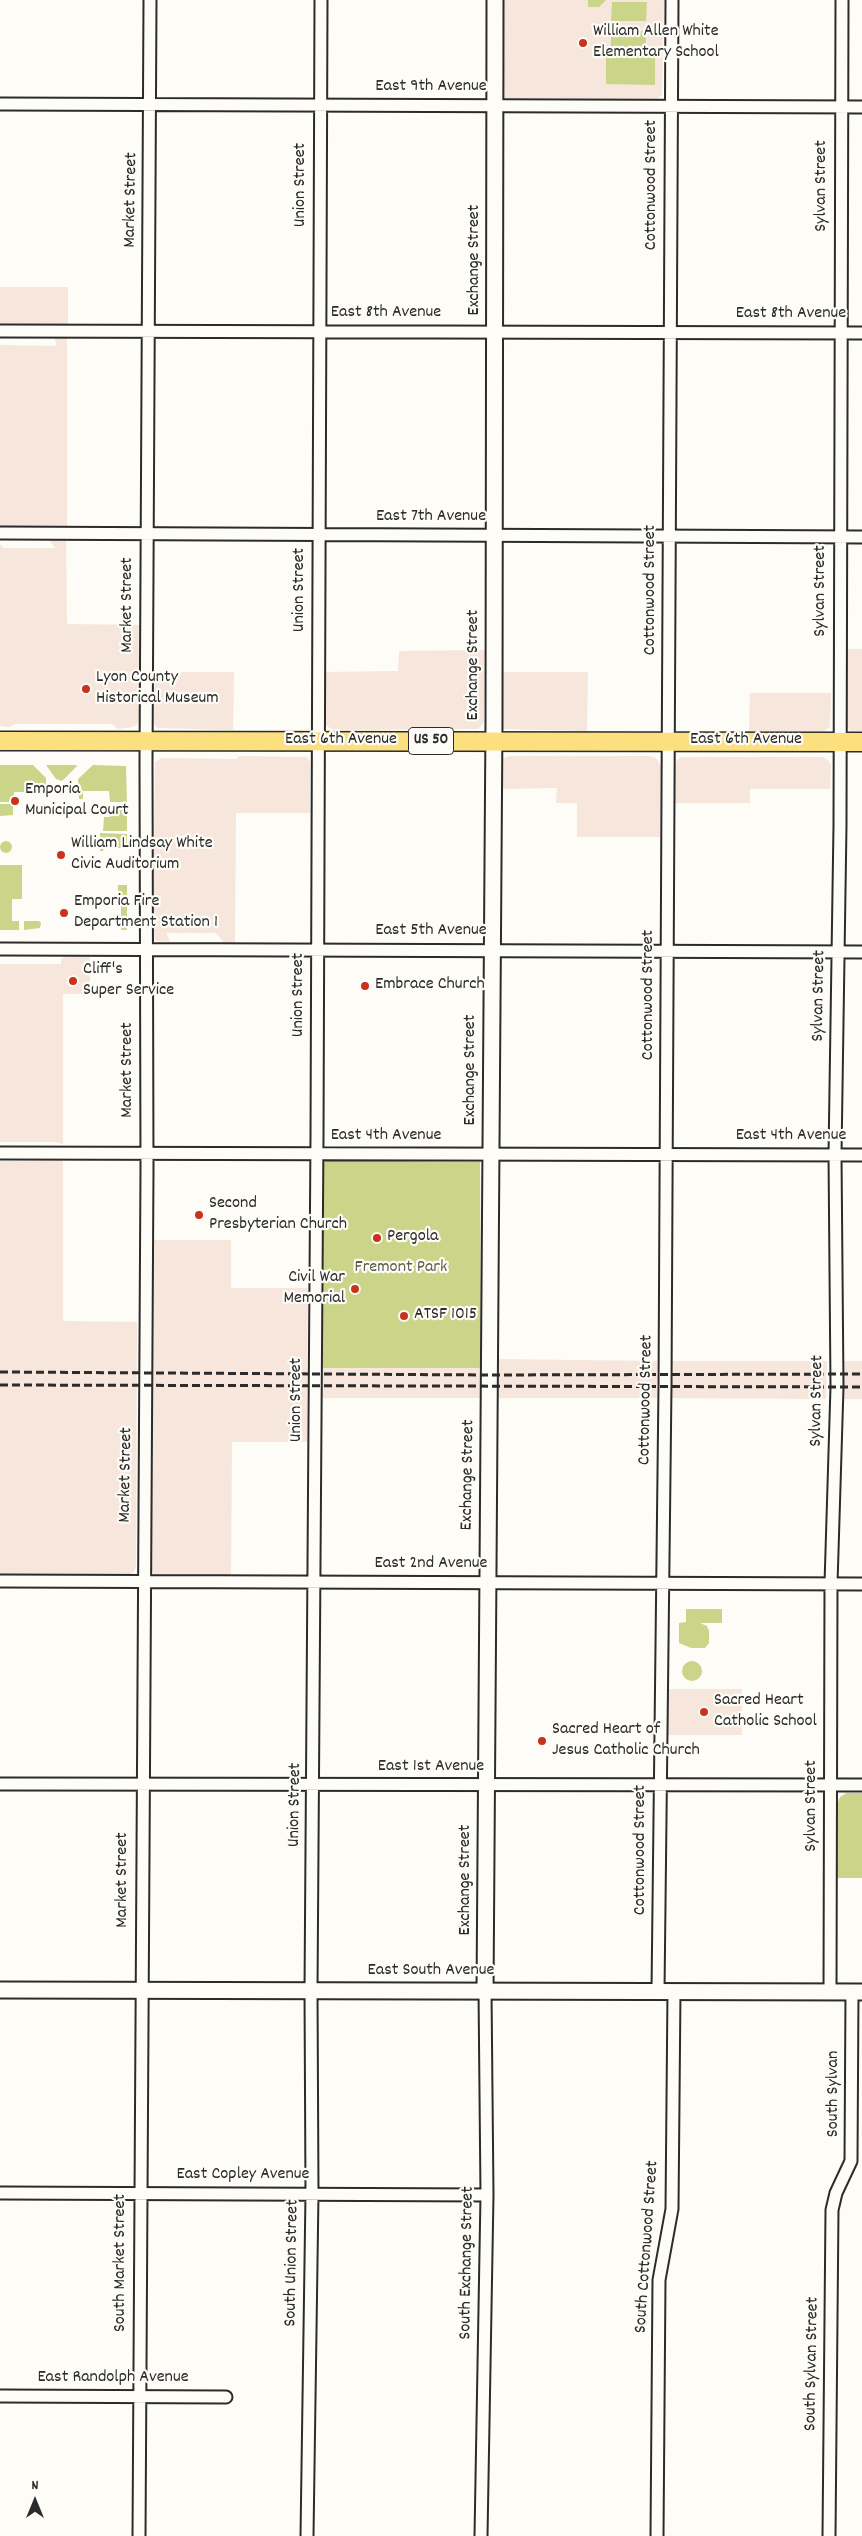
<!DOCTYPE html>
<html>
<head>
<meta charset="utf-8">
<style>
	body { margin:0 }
	#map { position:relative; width:862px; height:2536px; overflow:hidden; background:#fdfcf7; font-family:Dekko,sans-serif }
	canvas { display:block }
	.north { position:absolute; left:10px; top:2476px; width:50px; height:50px; -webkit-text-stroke:4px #fdfcf7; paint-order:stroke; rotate:0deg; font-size:14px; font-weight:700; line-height:20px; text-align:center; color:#2b2b2b }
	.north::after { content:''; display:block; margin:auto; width:18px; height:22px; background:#2b2b2b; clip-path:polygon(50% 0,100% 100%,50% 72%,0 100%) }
</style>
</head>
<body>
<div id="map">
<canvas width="862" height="2536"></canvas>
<div class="north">N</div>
</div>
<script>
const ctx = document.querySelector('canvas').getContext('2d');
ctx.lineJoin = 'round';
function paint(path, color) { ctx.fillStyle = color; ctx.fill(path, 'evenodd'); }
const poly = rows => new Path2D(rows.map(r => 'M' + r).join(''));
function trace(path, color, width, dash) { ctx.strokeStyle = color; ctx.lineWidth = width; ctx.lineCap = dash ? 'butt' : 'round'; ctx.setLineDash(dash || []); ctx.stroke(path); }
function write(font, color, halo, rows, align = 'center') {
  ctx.font = font + ' Dekko,sans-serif'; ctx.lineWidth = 4.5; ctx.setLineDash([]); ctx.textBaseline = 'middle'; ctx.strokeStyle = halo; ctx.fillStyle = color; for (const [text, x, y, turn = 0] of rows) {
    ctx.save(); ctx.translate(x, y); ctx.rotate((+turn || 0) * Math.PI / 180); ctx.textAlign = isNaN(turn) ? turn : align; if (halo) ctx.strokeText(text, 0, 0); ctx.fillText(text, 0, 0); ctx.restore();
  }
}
const built = poly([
	[502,0,664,0,662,95,657,99,505,98,502,95],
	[0,287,68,287,68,324,0,325],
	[67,336,67,528,0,527,0,345,55,346,57,345,54,337],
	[49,539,66,539,67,624,139,625,140,716,138,724,132,727,118,729,112,724,15,724,9,727,0,726,0,544,3,548,55,548],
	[845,649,862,649,862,731,850,731,845,724],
	[485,650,484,722,478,729,336,730,328,727,324,724,324,672,398,671,399,651],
	[155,672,234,672,233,730,157,728,154,723],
	[499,672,588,672,587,731,503,729],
	[750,693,831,693,830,727,824,731,749,731],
	[239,756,307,757,310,762,310,813,236,813,235,943,224,943,216,933,166,933,170,942,156,941,153,934,155,762,162,758,236,759],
	[508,756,649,756,656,758,661,766,660,837,577,837,577,803,556,803,557,788,500,789,501,760],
	[682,757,822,757,828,760,831,765,830,789,750,789,750,803,674,803,674,766,677,760],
	[65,957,90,957,90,994,63,994,63,1144,56,1142,0,1142,0,964,61,964,61,959],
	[63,1160,63,1321,137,1322,136,1567,134,1572,128,1575,0,1575,0,1161],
	[152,1240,231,1240,231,1288,308,1288,307,1442,232,1442,231,1575,155,1575,149,1568],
	[495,1359,657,1361,657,1398,495,1398],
	[671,1361,827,1361,826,1399,671,1398],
	[841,1361,862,1361,862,1399,841,1399],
	[321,1368,481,1368,481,1398,321,1398],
	[667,1689,742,1689,742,1735,667,1735]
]);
const green = poly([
	[588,0,606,0,599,7,588,7],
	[612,2,647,2,646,21,611,21],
	[611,30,646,31,646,50,611,49],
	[606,55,655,55,655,85,606,84],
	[0,765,33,765,46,778,46,792,14,792,13,802,0,802],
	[46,765,76,765,77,766,62,781,56,779],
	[93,765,126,766,127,802,110,802,109,791,83,791,83,799,79,799,78,779],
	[13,804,13,815,0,816,0,804],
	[110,806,127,806,127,831,103,831,104,817,110,817],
	[100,833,127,834,127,848,104,848,103,851,100,851],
	'0 847a6 6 0 1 1 12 0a6 6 0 1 1-12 0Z',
	[0,865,22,865,22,899,12,899,12,921,19,921,19,930,0,930],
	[118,885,127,885,127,930,121,930,121,896,118,896],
	[24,921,39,921,41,923,40,928,24,930],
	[331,1160,480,1162,481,1368,321,1368,322,1166,324,1162],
	[686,1609,722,1609,722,1623,700,1623,707,1626,709,1631,709,1643,705,1648,691,1648,679,1643,679,1623,686,1622],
	'682 1671a10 10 0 1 1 20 0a10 10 0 1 1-20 0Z',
	[846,1793,862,1793,862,1878,837,1878,838,1802,840,1797]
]);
const street = poly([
	[0,104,862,107],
	[0,331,862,333],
	[0,533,862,537],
	[0,949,862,952],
	[0,1153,862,1155],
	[0,1581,862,1584],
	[0,1784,862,1785],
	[658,1991,665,1386,672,0],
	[830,1992,831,1584,837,1387,835,1154,840,825,842,0],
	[0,2193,487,2195],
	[0,2396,226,2397],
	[139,2536,147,1169,146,762,150,0],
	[307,2536,312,2194,311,1990,317,1136,321,0],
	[481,2536,487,2195,485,1991],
	[657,2536,659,2280,672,2209,674,1991],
	[829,2536,832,2210,836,2193,851,2161,852,1992]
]);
const secondary = poly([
	[0,1990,862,1992],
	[485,1991,494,722,495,0]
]);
const primary = poly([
	[0,741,862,742]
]);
const rail = poly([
	[0,1372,489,1375,862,1374],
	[0,1385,862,1387]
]);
const markers = [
	[583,43,5,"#c8321e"],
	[86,689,5,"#c8321e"],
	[15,801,5,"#c8321e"],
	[61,855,5,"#c8321e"],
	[64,913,5,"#c8321e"],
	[73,981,5,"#c8321e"],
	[365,986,5,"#c8321e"],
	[199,1215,5,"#c8321e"],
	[377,1238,5,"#c8321e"],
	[355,1289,5,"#c8321e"],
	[404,1316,5,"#c8321e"],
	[704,1712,5,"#c8321e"],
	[542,1741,5,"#c8321e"]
];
const shields = [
	[431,741,45]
];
const shieldNames = [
	["US 50",431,741]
];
const poiNames = [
	["William Allen White",593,33],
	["Elementary School",593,54],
	["Lyon County",96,679],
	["Historical Museum",96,700],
	["Emporia",25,791],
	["Municipal Court",25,812],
	["William Lindsay White",71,845],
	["Civic Auditorium",71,866],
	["Emporia Fire",74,903],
	["Department Station 1",74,924],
	["Cliff's",83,971],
	["Super Service",83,992],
	["Embrace Church",375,986],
	["Second",209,1205],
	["Presbyterian Church",209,1226],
	["Pergola",387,1238],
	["Civil War",345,1279,"right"],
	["Memorial",345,1300,"right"],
	["ATSF 1015",414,1316],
	["Sacred Heart",714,1702],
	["Catholic School",714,1723],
	["Sacred Heart of",552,1731],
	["Jesus Catholic Church",552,1752]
];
const streetNames = [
	["East 9th Avenue",431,88],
	["Union Street",302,185,-90],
	["Cottonwood Street",653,185,-90],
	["Sylvan Street",823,186,-90],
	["Market Street",132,200,-89],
	["Exchange Street",476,260,-90],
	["East 8th Avenue",386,314],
	["East 8th Avenue",791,315],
	["East 7th Avenue",431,518],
	["Union Street",301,590,-90],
	["Cottonwood Street",652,590,-90],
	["Sylvan Street",822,591,-90],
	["Market Street",129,605,-90],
	["Exchange Street",475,665,-90],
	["East 6th Avenue",341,741],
	["East 6th Avenue",746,741],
	["East 5th Avenue",431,932],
	["Union Street",300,995,-90],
	["Cottonwood Street",650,995,-90],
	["Sylvan Street",820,996,-89],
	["Market Street",129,1070,-90],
	["Exchange Street",472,1070,-90],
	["East 4th Avenue",386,1137],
	["East 4th Avenue",791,1137],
	["Union Street",298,1400,-90],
	["Cottonwood Street",647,1400,-89],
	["Sylvan Street",818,1401,-89],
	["Market Street",127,1475,-89],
	["Exchange Street",469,1475,-89],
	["East 2nd Avenue",431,1565],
	["East 1st Avenue",431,1768],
	["Union Street",296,1805,-89],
	["Sylvan Street",813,1806,-90],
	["Cottonwood Street",642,1850,-90],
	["Market Street",124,1880,-90],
	["Exchange Street",467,1880,-90],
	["East South Avenue",431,1972],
	["South Sylvan",835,2094,-90],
	["East Copley Avenue",243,2176],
	["South Cottonwood Street",648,2247,-86],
	["South Market Street",122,2263,-90],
	["South Union Street",293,2263,-89],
	["South Exchange Street",468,2263,-89],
	["South Sylvan Street",813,2364,-89],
	["East Randolph Avenue",113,2379]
];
const parkNames = [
	["Fremont Park",401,1269]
];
paint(built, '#f6e6db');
paint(green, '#cad589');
trace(street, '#2b2b2b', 15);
trace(secondary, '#2b2b2b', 19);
trace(primary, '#2b2b2b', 21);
trace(street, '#fdfcf7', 11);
trace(secondary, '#fdfcf7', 15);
trace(primary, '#fce080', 18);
trace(rail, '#2b2b2b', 3, [8, 4]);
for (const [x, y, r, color] of markers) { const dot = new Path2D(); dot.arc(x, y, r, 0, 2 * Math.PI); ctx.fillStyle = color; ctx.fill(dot); trace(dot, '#fdfcf7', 2); }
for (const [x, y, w] of shields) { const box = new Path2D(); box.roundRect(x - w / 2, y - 13.5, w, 27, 4); ctx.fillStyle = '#fdfcf7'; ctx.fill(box); trace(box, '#2b2b2b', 1); }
write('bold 16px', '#2b2b2b', null, shieldNames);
write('18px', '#2b2b2b', '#fdfcf7', poiNames, 'left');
write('18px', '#2b2b2b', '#fdfcf7', streetNames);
write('18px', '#5b5e47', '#fdfcf7', parkNames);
</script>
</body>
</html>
